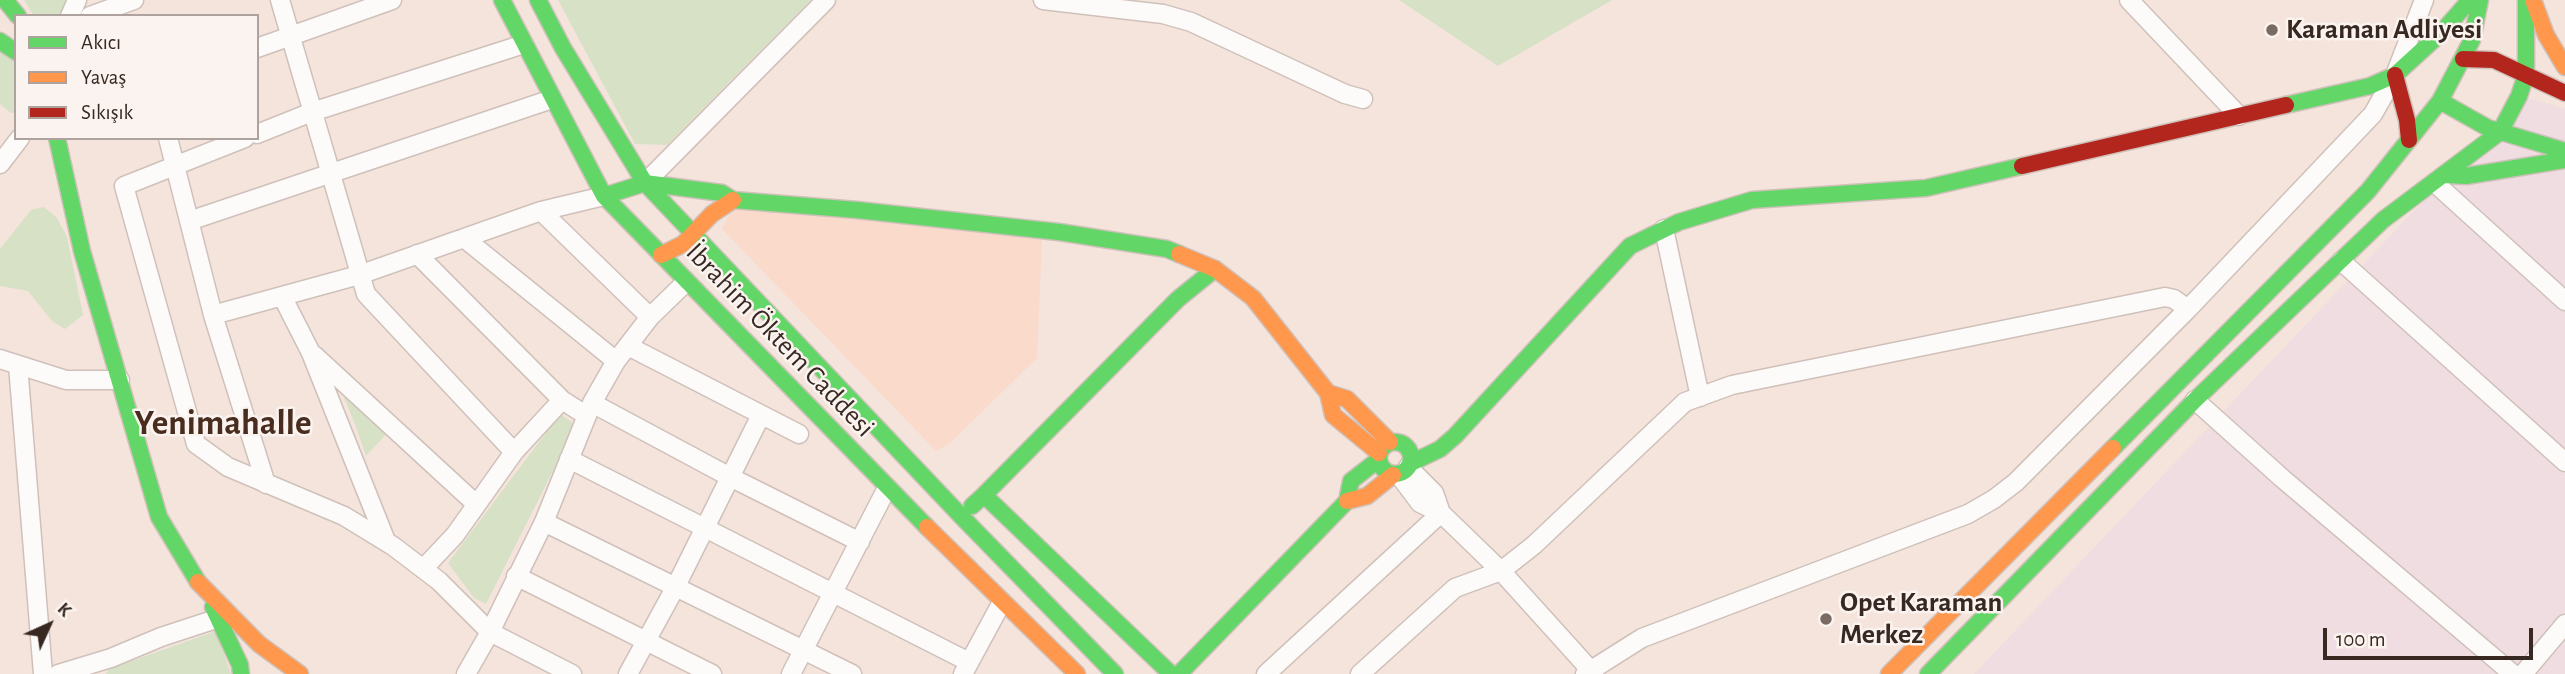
<!DOCTYPE html>
<html>
<head>
<meta charset="utf-8">
<style>
	body { margin:0 }
	#map { position:relative; width:2565px; height:674px; overflow:hidden; background:#f4e4dc; font-family:"Alegreya Sans",sans-serif }
	canvas { display:block }
	.legend { position:absolute; left:14px; top:14px; width:245px; height:126px; box-sizing:border-box; background:#fbf3ef; border:2px solid #ada29d; margin:0; padding:9px 12px; list-style:none; font-size:21px; color:#372921 }
	.legend li { display:flex; align-items:center; gap:14px; height:35px }
	.legend b { width:35px; border:2px solid #ada29d }
	.north { position:absolute; left:14px; top:590px; width:70px; height:70px; -webkit-text-stroke:5px #fbf3ef; paint-order:stroke; rotate:45deg; font-size:19px; font-weight:700; line-height:28px; text-align:center; color:#372921 }
	.north::after { content:''; display:block; margin:auto; width:24px; height:32px; background:#372921; clip-path:polygon(50% 0,100% 100%,50% 72%,0 100%) }
	.scale { position:absolute; left:2323px; top:628px; width:210px; height:32px; box-sizing:border-box; border:4px solid #372921; border-top:0; padding-left:9px; font-size:21px; line-height:24px; white-space:nowrap; color:#372921; -webkit-text-stroke:5px #fbf3ef; paint-order:stroke }
</style>
</head>
<body>
<div id="map">
<canvas width="2565" height="674"></canvas>
<ul class="legend">
<li><b style="height:9px;background:#63d668"></b>Akıcı</li>
<li><b style="height:9px;background:#ff974d"></b>Yavaş</li>
<li><b style="height:9px;background:#b3261e"></b>Sıkışık</li>
</ul>
<div class="north">K</div>
<div class="scale">100 m</div>
</div>
<script>
const ctx = document.querySelector('canvas').getContext('2d');
ctx.lineJoin = 'round';
function paint(path, color) { ctx.fillStyle = color; ctx.fill(path, 'evenodd'); }
const poly = rows => new Path2D(rows.map(r => 'M' + r).join(''));
function trace(path, color, width, dash) { ctx.strokeStyle = color; ctx.lineWidth = width; ctx.lineCap = dash ? 'butt' : 'round'; ctx.setLineDash(dash || []); ctx.stroke(path); }
function write(font, color, halo, rows, align = 'center') {
  ctx.font = font + ' "Alegreya Sans",sans-serif'; ctx.lineWidth = 5; ctx.setLineDash([]); ctx.textBaseline = 'middle'; ctx.strokeStyle = halo; ctx.fillStyle = color; for (const [text, x, y, turn = 0] of rows) {
    ctx.save(); ctx.translate(x, y); ctx.rotate((+turn || 0) * Math.PI / 180); ctx.textAlign = isNaN(turn) ? turn : align; if (halo) ctx.strokeText(text, 0, 0); ctx.fillText(text, 0, 0); ctx.restore();
  }
}
const industrial = poly([
	[2523,96,2565,109,2565,674,1974,674]
]);
const built = poly([
	[738,198,1042,240,1037,358,948,445,936,451,722,229]
]);
const green = poly([
	[24,0,69,0,61,16,34,16],
	[558,0,811,0,667,145,635,144],
	[1399,0,1612,0,1498,66],
	[0,44,16,62,16,113,11,113,0,104],
	[44,207,57,218,67,237,83,315,65,329,52,321,28,291,0,286,0,249,31,210],
	[339,385,390,430,366,456,356,427],
	[560,414,576,425,486,604,474,598,448,563],
	[216,631,231,674,106,674,109,669]
]);
const street = poly([
	[280,0,366,294,514,452],
	[1043,0,1163,14,1191,22,1345,94,1363,99],
	[2129,0,2239,116],
	[70,16,77,0],
	[90,16,134,0],
	[257,48,392,0],
	[257,134,312,112,524,44],
	[168,138,213,315,266,484],
	[245,138,124,186,196,444,228,467,344,516,393,546,439,581,490,632,572,674],
	[0,164,20,138],
	[645,183,826,0],
	[2435,183,2565,301],
	[541,211,650,317],
	[189,221,552,99],
	[1664,229,1700,397],
	[464,238,616,361],
	[417,254,562,400,587,416],
	[2341,261,2565,462],
	[282,296,311,353,386,541],
	[213,315,359,275,541,211,604,196],
	[628,346,799,434],
	[314,355,476,504],
	[0,359,66,380,120,380],
	[18,365,43,674],
	[2195,400,2283,479,2513,674],
	[592,403,730,477,860,542],
	[569,459,969,662],
	[1408,467,1434,493,1441,513],
	[1399,475,1420,503,1441,513,1501,571,1594,674],
	[544,522,852,674],
	[423,569,455,535,514,452,562,400],
	[516,576,712,674],
	[58,674,111,658,161,637,219,618],
	[466,674,490,632,544,522,592,403,616,361,650,317,686,282],
	[628,674,675,588,761,415],
	[791,674,887,488],
	[963,674,1002,602],
	[1266,674,1441,513],
	[1360,674,1455,588,1501,571,1534,545,1685,402,1732,385,2165,297,2174,299,2188,309],
	[1585,674,1642,638,1968,514,1994,499,2016,482,2188,309,2373,114,2395,75,2424,0],
	[2523,674,2565,624]
]);
const fast = poly([
	[5,0,18,16],
	[502,0,604,196,927,527],
	[538,0,563,48,645,183,961,516,1115,674],
	[0,41,16,52],
	[2395,75,2441,33,2470,0],
	[2440,101,2488,128,2565,151],
	[2286,105,2370,86,2395,75],
	[57,138,82,251,159,517,198,582],
	[2446,175,2466,176,2565,160],
	[604,196,645,183,722,193,733,200,857,210,1059,232,1167,249,1179,254],
	'1379 458a16 16 0 1 1 32 0a16 16 0 1 1-32 0Z',
	[2113,448,2368,191,2440,101,2472,40,2480,0],
	[1411,463,1440,449,1455,436,1630,246,1679,222,1752,200,1926,188,2022,166],
	[984,495,1178,299,1215,269],
	[972,506,984,495,1171,674],
	[213,607,240,665,241,674],
	[1179,674,1347,501,1351,481,1378,460],
	[1928,674,2195,400,2383,220,2500,132,2519,96,2526,75,2526,0]
]);
const slow = poly([
	[2533,0,2546,35,2565,67],
	[1179,254,1215,269,1253,298,1328,393,1333,415,1379,453],
	[661,255,683,244,712,214,733,200],
	[1328,393,1347,399,1390,442],
	[1347,501,1367,496,1393,475],
	[927,527,1077,674],
	[198,582,259,644,300,674],
	[1889,674,2113,448]
]);
const jam = poly([
	[2463,59,2494,60,2565,93],
	[2395,75,2407,120,2409,140],
	[2022,166,2286,105]
]);
const markers = [
	[2272,30,7,"#796a62"],
	[1826,619,7,"#796a62"]
];
const poiNames = [
	["Karaman Adliyesi",2286,30],
	["Opet Karaman",1840,603],
	["Merkez",1840,635]
];
const streetNames = [
	["İbrahim Öktem Caddesi",780,340,46]
];
const districtNames = [
	["Yenimahalle",223,423]
];
paint(industrial, '#f0dde1');
paint(built, '#fadaca');
paint(green, '#d7e1c6');
trace(street, '#cfc1ba', 21);
trace(fast, '#cfc1ba', 19);
trace(slow, '#cfc1ba', 19);
trace(jam, '#cfc1ba', 19);
trace(street, '#fdfbfa', 18);
trace(fast, '#63d668', 16);
trace(slow, '#ff974d', 16);
trace(jam, '#b3261e', 16);
for (const [x, y, r, color] of markers) { const dot = new Path2D(); dot.arc(x, y, r, 0, 2 * Math.PI); ctx.fillStyle = color; ctx.fill(dot); trace(dot, '#fbf3ef', 2.5); }
write('bold 28px', '#372921', '#fbf3ef', poiNames, 'left');
write('28px', '#372921', '#fbf3ef', streetNames);
write('bold 35px', '#482c1d', '#fbf3ef', districtNames);
</script>
</body>
</html>
